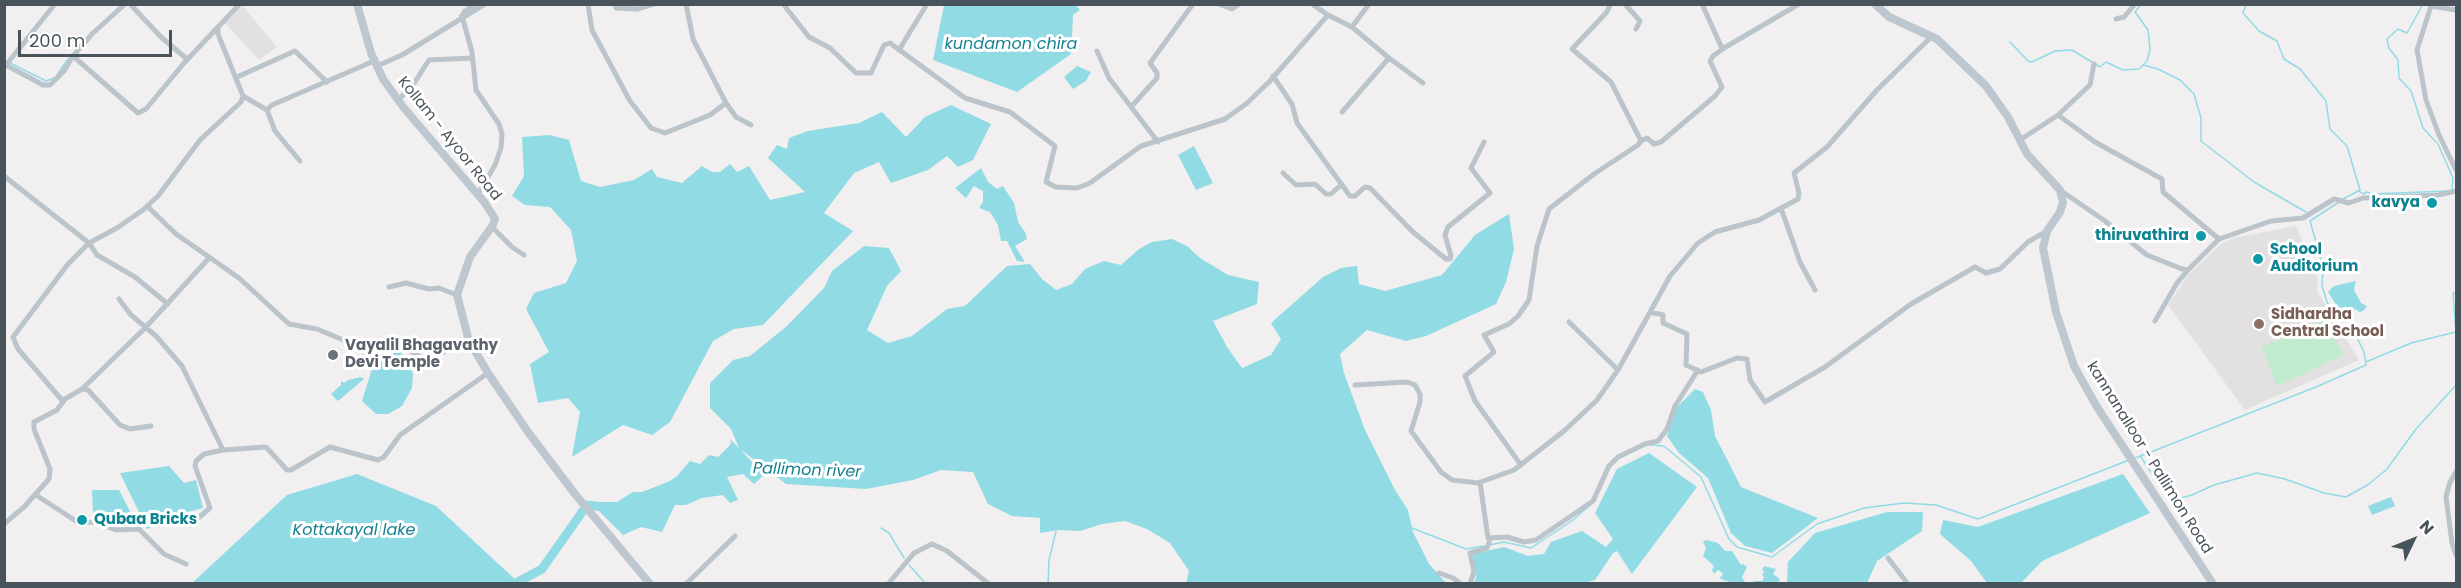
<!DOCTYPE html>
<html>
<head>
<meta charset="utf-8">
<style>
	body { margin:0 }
	#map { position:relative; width:2461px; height:588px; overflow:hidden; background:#f1efef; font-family:Poppins,sans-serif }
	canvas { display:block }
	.frame { position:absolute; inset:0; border:6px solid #48535b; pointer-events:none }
	.north { position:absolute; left:2383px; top:510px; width:60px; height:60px; -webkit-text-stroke:4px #fff; paint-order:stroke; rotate:47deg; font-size:16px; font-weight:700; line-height:24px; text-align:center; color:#48535b }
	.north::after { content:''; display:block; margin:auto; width:21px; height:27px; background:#48535b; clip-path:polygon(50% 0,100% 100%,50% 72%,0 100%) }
	.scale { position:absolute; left:18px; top:30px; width:154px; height:27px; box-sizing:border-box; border:3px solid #48535b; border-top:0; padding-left:8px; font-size:18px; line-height:21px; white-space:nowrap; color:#48535b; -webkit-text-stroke:4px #fff; paint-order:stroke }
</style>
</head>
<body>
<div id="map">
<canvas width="2461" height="588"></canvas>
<div class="frame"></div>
<div class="north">N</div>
<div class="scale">200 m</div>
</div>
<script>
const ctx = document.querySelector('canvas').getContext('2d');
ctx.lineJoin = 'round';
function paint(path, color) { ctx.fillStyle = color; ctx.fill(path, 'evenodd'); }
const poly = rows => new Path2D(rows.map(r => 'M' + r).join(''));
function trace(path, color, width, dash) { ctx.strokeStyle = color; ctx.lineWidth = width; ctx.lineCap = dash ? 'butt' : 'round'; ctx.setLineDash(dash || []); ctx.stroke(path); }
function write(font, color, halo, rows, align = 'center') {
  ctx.font = font + ' Poppins,sans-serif'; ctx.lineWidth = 6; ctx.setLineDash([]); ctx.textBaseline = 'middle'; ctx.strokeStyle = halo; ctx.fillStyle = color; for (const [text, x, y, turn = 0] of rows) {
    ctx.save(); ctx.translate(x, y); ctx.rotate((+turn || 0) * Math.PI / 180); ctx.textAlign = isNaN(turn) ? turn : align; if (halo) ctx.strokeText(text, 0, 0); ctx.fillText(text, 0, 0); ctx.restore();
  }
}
const education = poly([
	[243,6,277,47,259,60,225,23],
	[2296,226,2313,266,2318,280,2317,291,2359,360,2245,410,2168,305,2188,275,2220,245,2233,238]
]);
const green = poly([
	[2325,320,2344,355,2277,386,2262,347]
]);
const water = poly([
	[1075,4,1080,10,1073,15,1071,54,1017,92,933,60,944,5],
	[1077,66,1091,72,1086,81,1073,89,1064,77],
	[951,105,991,124,973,160,958,167,947,156,928,170,891,183,879,162,854,173,824,213,853,231,763,325,734,329,713,341,670,422,652,435,623,425,572,457,580,412,568,398,538,403,530,364,549,352,526,309,534,293,566,283,577,261,571,230,550,207,525,205,512,196,524,176,522,137,550,135,569,140,581,181,600,187,634,180,652,169,657,177,682,183,702,166,712,172,720,172,730,164,737,172,749,166,770,200,805,192,768,158,777,145,787,149,789,138,808,131,859,123,882,112,906,137,925,117],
	[1194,146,1213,183,1196,190,1178,155],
	[981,168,988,182,997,189,1003,186,1014,203,1018,222,1025,232,1027,239,1015,246,1025,262,1017,261,1007,241,1001,241,998,225,990,212,979,208,983,202,983,191,974,186,966,198,955,188],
	[1509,214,1514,249,1506,282,1496,304,1426,336,1406,341,1367,330,1340,354,1344,373,1365,430,1395,490,1408,510,1413,532,1429,564,1446,583,1186,583,1189,571,1170,543,1147,529,1125,521,1102,524,1080,531,1059,530,1040,533,1040,518,1012,516,988,504,973,472,941,470,913,480,866,489,786,484,740,449,764,475,754,484,743,474,727,477,738,500,730,503,723,495,702,498,686,505,675,505,662,532,641,527,623,535,590,502,617,502,633,492,642,492,670,481,677,476,690,461,700,464,709,455,718,457,731,444,730,439,739,448,731,429,710,408,710,383,733,360,750,356,787,326,824,288,832,271,864,246,889,248,901,271,887,286,867,330,888,343,912,336,947,309,965,306,1007,266,1030,264,1042,279,1056,290,1072,284,1085,269,1104,261,1121,265,1139,249,1152,242,1172,239,1187,246,1200,258,1228,275,1259,282,1257,304,1213,321,1227,347,1242,368,1271,355,1281,339,1271,323,1323,277,1341,268,1357,266,1359,284,1385,291,1442,275,1475,235],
	[2356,281,2354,290,2361,303,2367,306,2363,311,2359,312,2356,309,2351,312,2344,307,2339,309,2328,292,2334,286],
	[388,348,397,348,409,363,413,374,412,388,402,406,388,414,376,414,362,401,375,359],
	[361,377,364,379,338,401,331,394,341,385,341,381,344,383,348,380],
	[1695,389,1703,392,1711,410,1715,436,1741,487,1818,518,1772,553,1745,546,1731,533,1708,478,1679,453,1667,436,1676,408],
	[1649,453,1697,487,1632,574,1617,551,1613,553,1595,580,1580,584,1474,583,1476,578,1473,554,1504,547,1528,556,1544,554,1551,542,1582,531,1606,547,1613,539,1595,513,1617,469],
	[169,466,184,483,196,480,203,508,179,514,147,529,120,473],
	[357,474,436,506,519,583,192,583,287,495],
	[2123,474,2150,513,2042,561,2021,583,1987,583,1971,561,1940,534,1943,520,1978,527],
	[92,490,119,490,134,519,120,522,113,512,103,517,93,513],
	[2391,497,2395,506,2372,515,2368,506],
	[1887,512,1923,512,1922,531,1877,561,1867,583,1787,583,1788,562,1815,533],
	[1706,540,1718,543,1725,551,1732,551,1741,565,1743,564,1747,567,1742,577,1745,582,1750,583,1732,583,1719,578,1723,575,1721,572,1718,570,1714,574,1712,570,1714,566,1703,556,1706,548,1703,542],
	[1764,566,1776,569,1773,574,1780,579,1778,583,1751,583,1755,581,1762,581,1764,578,1762,574,1765,572,1762,570]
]);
const stream = poly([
	[2246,4,2243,13,2259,31,2277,41,2284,59,2300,69,2326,101,2330,129,2347,146,2360,190,2343,199],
	[2423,4,2407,33,2398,29,2387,39,2389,48,2398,60,2399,78,2411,91,2423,128,2438,144,2453,178,2452,189],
	[2010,42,2028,61,2032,62,2055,51,2072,50,2100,67,2106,62,2123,70,2139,69,2147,61,2150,49,2148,30,2135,12,2141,4],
	[10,63,46,81,54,78],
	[2143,65,2158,69,2180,80,2194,94,2201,118,2201,141,2254,182,2306,212],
	[57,75,68,59],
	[2359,191,2363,194,2367,192,2372,194,2447,191],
	[2366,362,2411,343,2456,332,2453,293,2456,293],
	[1651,445,1664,446,1701,477,1729,539,1737,547,1772,557,1817,524,1864,508,1904,503,1936,505,1978,519,2129,460],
	[2141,457,2170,501,2192,495,2214,485,2257,473,2285,479,2324,493,2346,497,2369,484,2387,469,2416,429,2456,385],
	[2133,459,2316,387,2366,365,2364,352,2349,321,2336,316,2327,302,2322,286,2323,266,2310,221,2339,202],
	[881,528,889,533,904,558],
	[1412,528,1466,549,1484,546],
	[1489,545,1504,542,1531,548,1573,520,1596,500],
	[909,565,926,584],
	[1048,584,1049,560,1056,531]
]);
const river = poly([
	[748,469,779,470],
	[514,584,542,569,587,505,604,507]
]);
const street = poly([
	[130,4,162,38,187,59],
	[588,4,592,30,630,101,651,128,665,133,710,115,726,103,693,39,686,4],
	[615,4,616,8,637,9,654,4],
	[783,4,809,37,830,48,856,73,871,73,884,45,890,43,965,98,1010,112,1055,146,1046,182,1056,187,1077,188,1090,183,1141,146,1225,119,1246,104,1269,82,1328,15,1352,27,1369,4],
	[1219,4,1232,9,1239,4],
	[1312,4,1328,15],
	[1625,4,1640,21,1636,29],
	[1702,4,1721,46,1724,48,1799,4],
	[2456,10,2431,6,2417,50,2426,100,2439,135,2456,170],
	[462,16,465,11,475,4],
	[2116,19,2124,17,2135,4],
	[465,27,472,52,476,90,499,124,502,134,501,148,495,165,478,194],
	[1352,27,1389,58,1423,83],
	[899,50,927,4],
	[1097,51,1109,78,1158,142],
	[73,56,138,113,146,109,184,63,218,27],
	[4,64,43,85,50,85,64,71,73,56,92,34,125,4],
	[6,65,55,4],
	[377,66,402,55,485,4],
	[1273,76,1292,104,1297,123,1350,196,1355,196,1365,187,1370,188,1413,232,1446,259,1450,259,1451,256,1445,235,1448,227,1490,193,1471,168,1484,142],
	[237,77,295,51,327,82],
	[243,96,267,110],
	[398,100,413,85,429,60,472,58],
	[726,103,736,117,751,125],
	[1131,107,1157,78,1157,73,1150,63,1193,4],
	[1342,112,1389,58],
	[2058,115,2095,142,2162,179,2163,192,2219,239],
	[2020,140,2058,115,2090,85,2094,64],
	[1641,141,1647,138,1654,144,1661,142,1715,96,1722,87,1710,61,1713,56,1724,48],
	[300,161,275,131,267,110,272,105,374,61],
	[1283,173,1296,185,1315,184,1326,194,1331,194,1342,184],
	[4,176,89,243,97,255,135,277,168,304],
	[2060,190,2105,221,2147,255,2182,269,2188,270,2219,239,2271,221,2303,218,2334,199,2349,203,2363,198,2438,195,2456,191],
	[147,206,176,234,239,278,289,324,317,329,348,342,394,341,422,358,439,354,469,341],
	[1781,208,1800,262,1815,290],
	[492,227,512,247,524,255],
	[389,287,406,283,429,289,439,288,457,295],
	[119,299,131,315,156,336,182,366,223,450],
	[1650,312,1663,315,1663,323,1687,334,1686,365,1701,372,1737,358,1747,359,1750,380,1765,402,1825,367,1911,304,1975,267,1986,273,2000,269,2028,242,2047,231],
	[2155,321,2177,283,2188,270],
	[1569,322,1618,370],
	[1355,385,1407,382,1415,385,1420,394,1420,402,1411,431,1441,472,1452,480,1478,483,1514,470,1564,431,1597,400,1618,370,1670,276,1698,243,1715,232,1759,220,1798,199,1799,193,1794,173,1827,147,1877,90,1932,36],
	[82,389,145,328,209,258],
	[151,426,130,429,120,425,88,390,82,389,65,399,61,399,18,349,13,337,68,264,89,243,117,228,143,210,158,196,200,140,241,102,243,96,218,34,218,27,240,4],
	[1521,465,1475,401,1465,376,1494,352,1484,335,1509,324,1518,316,1529,300,1537,246,1549,209,1594,174,1638,145,1641,141,1611,82,1572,49,1606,13,1611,4],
	[2456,472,2450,482,2446,497,2452,543,2456,555],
	[1480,482,1488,538,1507,537,1524,542,1536,540,1593,501,1609,466,1618,457,1645,444,1658,441,1667,429,1675,406,1698,370],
	[36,495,79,523,95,522,116,530,139,529,164,554,186,564],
	[4,524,24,507,49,479,50,469,34,429,34,422,57,410,65,399],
	[190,525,210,508,195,466,196,461,204,454,223,450,266,447,287,470,291,470,330,447,378,460,384,457,400,435,488,373],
	[1888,558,1908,584],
	[1439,573,1453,578,1461,584],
	[686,584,735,536],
	[888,584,914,553,932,544,947,551,989,584],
	[1470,584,1474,571,1470,553,1487,548,1490,539]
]);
const secondary = poly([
	[357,4,371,53,383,79,404,108,485,203,495,219,493,225,470,257,457,295,469,341,488,373,528,432,575,494,650,584],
	[1875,4,1889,17,1937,39,1986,86,2008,117,2027,154,2060,190,2063,202,2060,212,2047,231,2043,248,2056,312,2074,366,2097,407,2213,584]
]);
const streetBridge = poly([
	[462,16,465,27]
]);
const markers = [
	[2432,203,6,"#0f9aa8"],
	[2201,236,6,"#0f9aa8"],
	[2258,259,6,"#0f9aa8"],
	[2259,324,6,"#8d6e63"],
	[333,355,6,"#6b7280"],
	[82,520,6,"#0f9aa8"]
];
const streetNames = [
	["Kollam - Ayoor Road",449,139,51],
	["kannanalloor - Pallimon Road",2149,458,58]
];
const cultureNames = [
	["kavya",2420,203],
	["thiruvathira",2189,236],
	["School",2270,250,"left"],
	["Auditorium",2270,267,"left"],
	["Qubaa Bricks",94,520,"left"]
];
const educationNames = [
	["Sidhardha",2271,315],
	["Central School",2271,332]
];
const worshipNames = [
	["Vayalil Bhagavathy",345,346],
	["Devi Temple",345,363]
];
const waterNames = [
	["kundamon chira",1011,45],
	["Pallimon river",807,471,2],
	["Kottakayal lake",354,531]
];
paint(education, '#e2e0e0');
paint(green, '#c0ebcd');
paint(water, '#91dbe5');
trace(stream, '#91dbe5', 1.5);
trace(river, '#91dbe5', 9);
trace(street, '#bbc4ca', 5);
trace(secondary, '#bcc7cf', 8);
trace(streetBridge, '#bbc4ca', 5);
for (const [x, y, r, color] of markers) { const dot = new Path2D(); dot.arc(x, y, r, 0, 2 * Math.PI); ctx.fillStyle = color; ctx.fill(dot); trace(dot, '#fff', 2); }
write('15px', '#48535b', '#fff', streetNames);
write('bold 15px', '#0d838f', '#fff', cultureNames, 'right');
write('bold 15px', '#785e54', '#fff', educationNames, 'left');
write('bold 15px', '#5b616d', '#fff', worshipNames, 'left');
write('italic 16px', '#168290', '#fff', waterNames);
</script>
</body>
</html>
